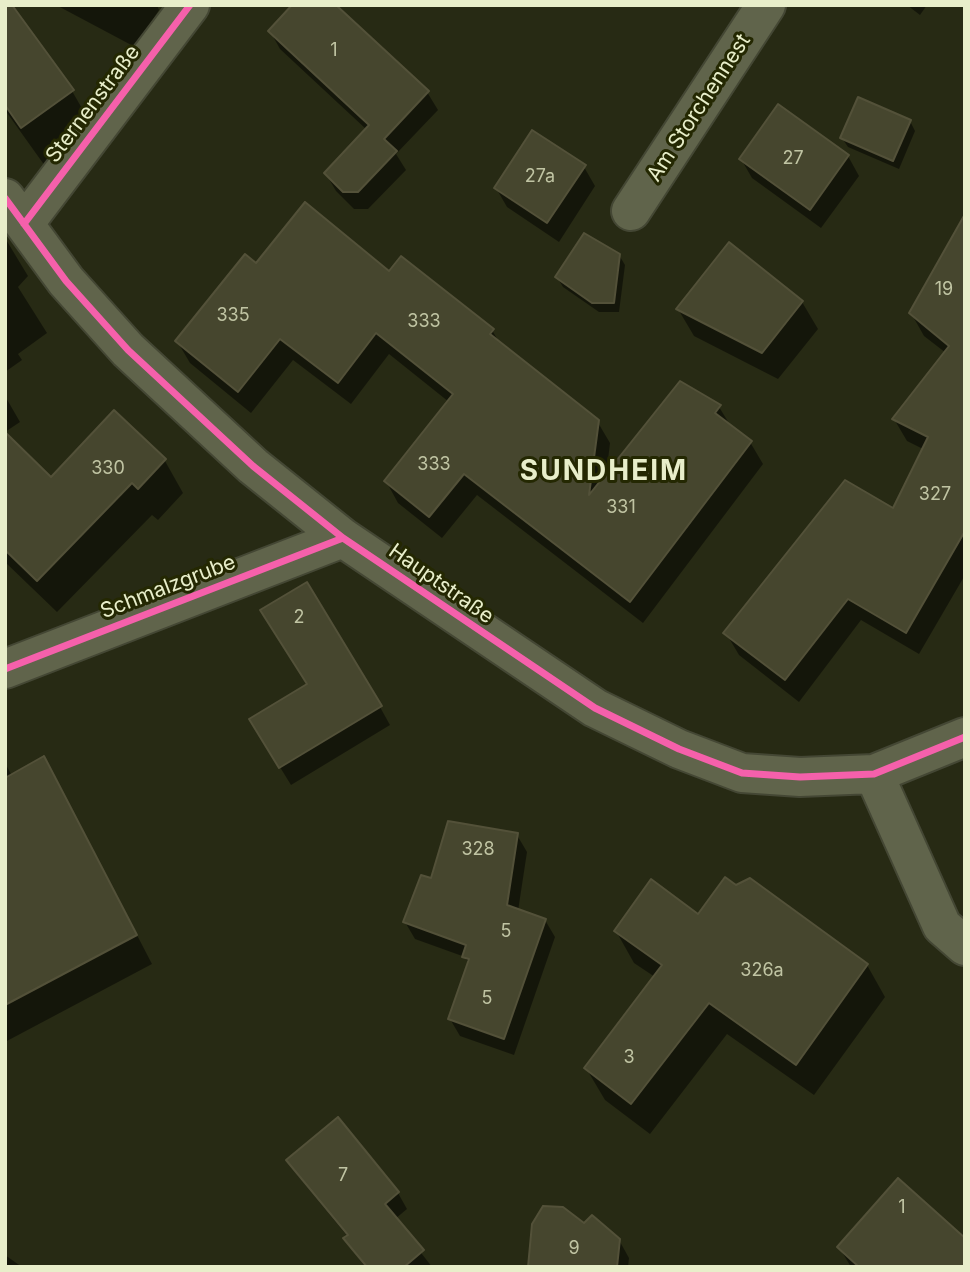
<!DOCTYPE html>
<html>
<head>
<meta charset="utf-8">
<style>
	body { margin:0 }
	#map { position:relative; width:970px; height:1272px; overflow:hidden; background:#272a14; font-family:Inter,sans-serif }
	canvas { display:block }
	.frame { position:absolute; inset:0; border:7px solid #e8eeca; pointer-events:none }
</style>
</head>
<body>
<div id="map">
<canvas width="970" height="1272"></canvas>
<div class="frame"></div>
</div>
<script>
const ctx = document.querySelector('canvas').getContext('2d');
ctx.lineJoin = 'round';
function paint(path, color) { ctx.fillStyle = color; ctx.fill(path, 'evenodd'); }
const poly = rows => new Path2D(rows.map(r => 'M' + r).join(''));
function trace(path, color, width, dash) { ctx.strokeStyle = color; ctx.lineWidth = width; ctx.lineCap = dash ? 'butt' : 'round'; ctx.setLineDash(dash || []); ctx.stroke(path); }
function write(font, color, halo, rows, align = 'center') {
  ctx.font = font + ' Inter,sans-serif'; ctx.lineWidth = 6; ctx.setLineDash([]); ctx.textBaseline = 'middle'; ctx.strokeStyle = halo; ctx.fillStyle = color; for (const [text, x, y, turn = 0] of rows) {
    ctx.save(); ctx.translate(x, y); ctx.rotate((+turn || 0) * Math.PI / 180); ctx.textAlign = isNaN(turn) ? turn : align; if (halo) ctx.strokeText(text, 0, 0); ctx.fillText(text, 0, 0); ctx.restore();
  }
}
const shadow = poly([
	[5,5,72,91,95,131,45,166,5,110],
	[56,5,157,5,159,10,135,47],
	[907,5,927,5,920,15],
	[270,31,427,92,438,110,396,154,406,170,368,209,354,209,336,191,326,174,367,130,280,49],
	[910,121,915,131,899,169,848,147,842,138],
	[848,156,859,176,821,228,752,178,741,159],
	[584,167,595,186,559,242,507,207,496,188],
	[5,238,28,276,18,287,47,333,18,354,22,360,5,372],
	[965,248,965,575,919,654,861,620,799,702,739,655,726,633,894,511,923,449,907,441,894,419,946,353,924,336,911,313],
	[619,255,625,265,619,312,599,312,563,287,557,277],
	[257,265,390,274,492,330,500,344,597,421,610,443,606,477,719,407,732,428,750,442,763,464,643,623,477,495,442,538,398,503,386,481,449,402,389,354,351,404,293,360,251,413,190,363,177,341],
	[802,302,818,329,778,379,694,336,678,309],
	[5,396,20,422,5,432],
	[114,413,165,461,183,493,158,520,152,515,57,612,5,562,5,434,51,480],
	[380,707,390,725,291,785,262,738],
	[5,763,12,776,60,787,152,964,5,1042],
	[517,835,527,852,518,911,545,920,555,937,514,1055,460,1036,450,1019,469,964,465,957,415,939,405,922,432,880],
	[616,931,867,965,885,997,814,1095,727,1034,650,1134,605,1100,586,1068,655,977,634,963],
	[288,1160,398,1193,407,1209,395,1219,432,1267,365,1267,345,1239,348,1237,298,1176],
	[584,1225,619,1240,629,1258,628,1267,530,1267],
	[839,1247,965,1267,851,1267],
	[5,1255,22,1267,5,1267]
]);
const building = poly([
	[5,5,12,5,74,90,21,128,5,105,5,5],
	[292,5,336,5,429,91,384,139,397,151,358,192,343,192,324,173,369,125,268,31,292,5],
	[858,97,911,120,893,161,840,138,858,97],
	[778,104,849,155,810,210,739,159,778,104],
	[532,130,586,165,547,223,494,188,532,130],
	[305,202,389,271,401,256,494,329,490,334,599,420,589,495,680,381,721,405,715,413,752,441,630,602,464,474,429,517,384,481,453,394,376,333,338,383,280,339,238,392,175,341,245,254,256,263,305,202],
	[965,214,965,531,906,633,848,599,785,680,723,633,845,480,893,508,928,437,892,419,949,346,909,313,965,214],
	[584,233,620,254,614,303,592,303,555,277,584,233],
	[729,242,803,301,762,353,676,309,729,242],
	[114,410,166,459,138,489,132,483,37,581,5,550,5,432,51,477,114,410],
	[307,582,382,706,279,768,249,719,307,684,260,610,307,582],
	[44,756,137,935,5,1005,5,778,44,756],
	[448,821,518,833,507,905,546,919,504,1039,448,1019,469,959,462,957,466,945,403,922,421,875,431,878,448,821],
	[725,877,736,885,750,878,868,964,796,1065,709,1003,631,1104,584,1068,662,965,614,931,651,879,698,914,725,877],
	[338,1117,399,1192,385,1204,424,1250,404,1267,367,1267,343,1238,348,1235,286,1160,338,1117],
	[898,1178,965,1238,965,1267,859,1267,837,1247,898,1178],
	[543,1206,563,1207,584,1223,592,1215,620,1239,617,1267,528,1267,532,1224,543,1206]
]);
const minor = poly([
	[5,198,66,281,128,350,253,466,343,538,595,708,679,749,742,773,800,777,874,774,965,737],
	[631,211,766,5],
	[24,224,190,5],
	[5,669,343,538],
	[874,774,942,926,965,946]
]);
const cycleway = poly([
	[5,198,66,281,128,350,253,466,343,538,595,708,679,749,742,773,800,777,874,774,965,737],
	[24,224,190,5],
	[5,669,343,538]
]);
const numberNames = [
	["1",334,51],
	["27",793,159],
	["27a",540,177],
	["19",944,290],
	["335",233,316],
	["333",424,322],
	["333",434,465],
	["330",108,469],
	["327",935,495],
	["331",621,508],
	["2",299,618],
	["328",478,850],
	["5",506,932],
	["326a",762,971],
	["5",487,999],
	["3",629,1058],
	["7",343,1176],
	["1",902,1208],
	["9",574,1249]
];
const streetNames = [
	["Sternenstraße",93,104,-53],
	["Am Storchennest",699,108,-57],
	["Hauptstraße",441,584,35],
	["Schmalzgrube",168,587,-21]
];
const districtNames = [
	["SUNDHEIM",604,472]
];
paint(shadow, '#0007');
paint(building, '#46462e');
trace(building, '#535139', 2);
trace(minor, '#444734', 42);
trace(minor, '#60644b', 38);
trace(cycleway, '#f560ab', 7);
write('18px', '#c0c4a3', null, numberNames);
write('21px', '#e8eeca', '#242802', streetNames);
ctx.letterSpacing = '2px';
write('bold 28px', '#e8eeca', '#242802', districtNames);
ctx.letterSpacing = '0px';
</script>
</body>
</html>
